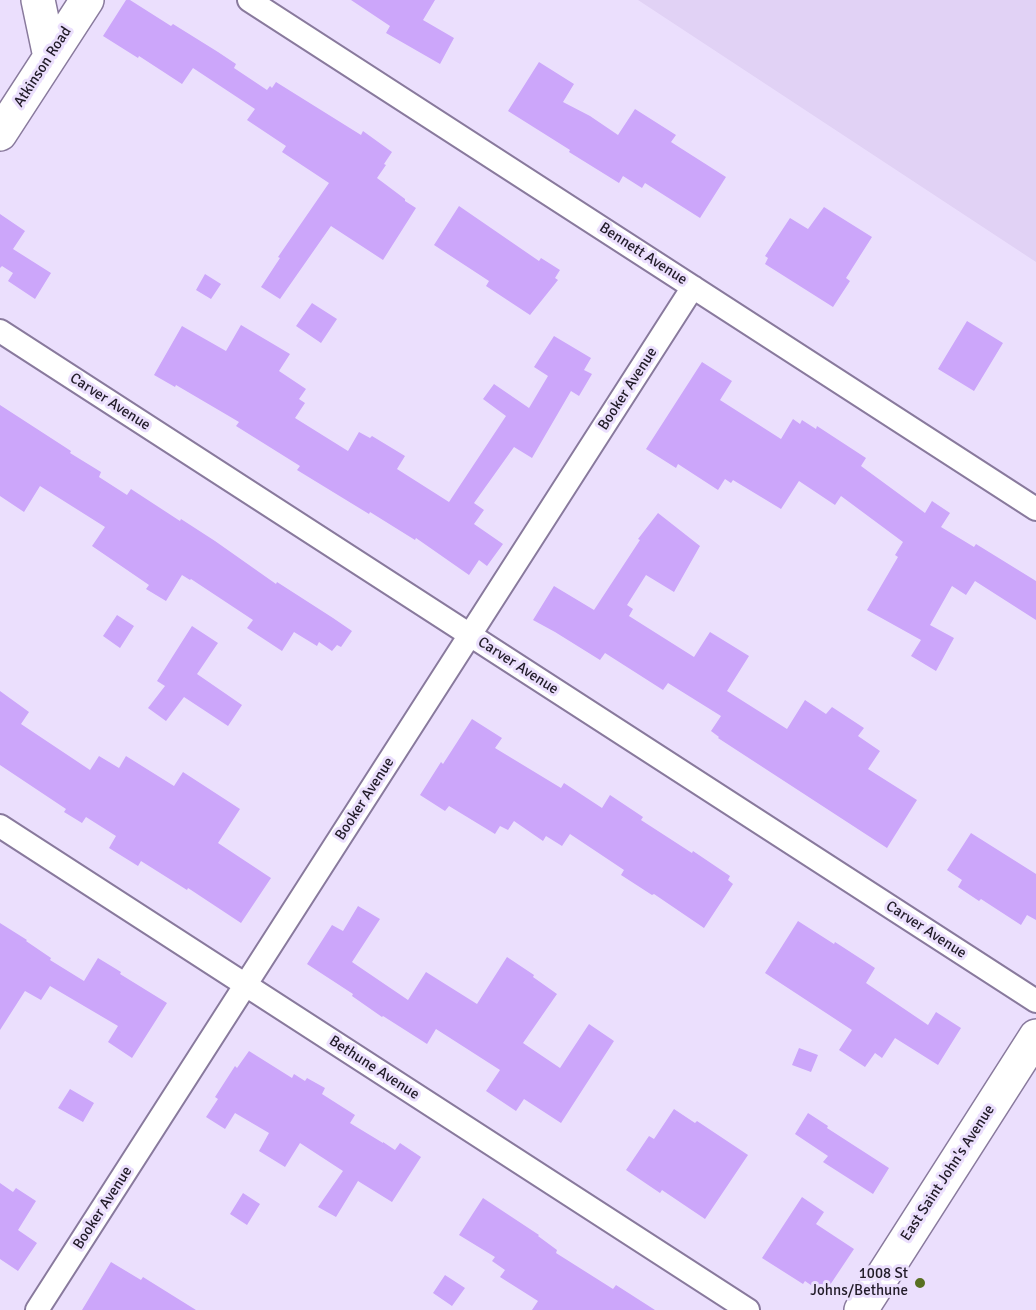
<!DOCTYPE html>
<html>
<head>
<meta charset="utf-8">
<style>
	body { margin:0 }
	canvas { display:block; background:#ebdffd }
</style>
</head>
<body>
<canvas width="1036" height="1310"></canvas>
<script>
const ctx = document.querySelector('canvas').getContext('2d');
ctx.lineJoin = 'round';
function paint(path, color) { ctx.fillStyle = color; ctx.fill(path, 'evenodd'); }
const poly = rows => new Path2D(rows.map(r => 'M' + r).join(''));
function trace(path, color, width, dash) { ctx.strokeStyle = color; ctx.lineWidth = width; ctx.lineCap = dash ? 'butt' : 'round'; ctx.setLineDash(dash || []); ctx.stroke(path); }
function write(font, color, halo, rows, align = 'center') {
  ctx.font = font + ' Signika,sans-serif'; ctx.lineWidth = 6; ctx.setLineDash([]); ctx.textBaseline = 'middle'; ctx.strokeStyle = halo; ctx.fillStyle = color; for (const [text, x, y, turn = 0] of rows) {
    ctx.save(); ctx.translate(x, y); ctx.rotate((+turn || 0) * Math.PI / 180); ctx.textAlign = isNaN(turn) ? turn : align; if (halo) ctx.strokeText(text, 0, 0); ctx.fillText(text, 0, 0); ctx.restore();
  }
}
const built = poly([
	[638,0,1036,0,1036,262]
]);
const building = poly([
	[126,0,130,0,171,26,173,24,218,52,236,64,234,68,267,90,270,86,272,88,276,82,361,135,363,131,392,152,384,164,386,165,377,178,405,199,405,201,416,208,383,260,331,226,280,299,261,287,280,258,278,257,329,183,282,152,286,146,247,120,255,109,193,68,182,84,139,56,138,58,103,36],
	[351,0,435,0,423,20,454,38,440,64,386,33,390,26],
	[539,62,574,84,563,102,590,116,618,135,635,109,676,135,671,142,726,177,700,218,645,183,642,188,623,176,619,183,569,152,570,150,508,111],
	[459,206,539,261,541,258,560,270,555,278,558,280,530,315,486,286,489,281,434,245],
	[824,207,872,237,846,278,850,281,833,307,765,264,768,258,765,256,790,218,808,229],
	[0,214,25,231,13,249,51,273,35,299,8,281,13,273,2,266,0,268],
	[205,274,221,284,211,299,196,290],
	[312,303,337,319,321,343,296,326],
	[967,321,1003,343,974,391,938,369],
	[241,325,290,354,279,371,306,389,299,399,305,403,295,418,348,451,359,432,370,438,372,436,405,456,397,469,449,502,506,416,483,399,494,384,529,408,548,376,534,367,554,336,591,358,584,370,592,374,579,396,571,391,532,458,514,447,474,503,484,510,474,524,503,544,487,566,479,560,469,575,416,538,415,540,370,512,369,514,297,470,300,466,236,426,239,422,176,385,175,387,154,375,182,326,226,351],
	[702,362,732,381,720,400,781,439,793,419,800,424,802,420,816,429,817,426,866,458,861,466,925,513,932,501,950,513,941,527,974,547,976,544,1036,581,1036,620,975,581,966,595,952,586,930,625,954,638,936,671,911,656,921,640,867,610,898,557,895,555,903,542,841,496,835,505,799,481,781,509,733,480,731,483,725,479,718,490,678,464,676,468,646,449],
	[0,405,71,451,70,453,101,472,99,477,127,495,131,489,180,521,181,519,215,541,276,584,277,582,333,618,352,631,341,647,337,645,332,651,319,642,317,646,294,632,282,651,247,628,253,620,191,579,190,580,182,575,166,601,146,589,149,585,92,546,105,527,40,486,24,512,0,496],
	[658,513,700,546,674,592,646,575,627,605,633,609,629,616,694,657,710,632,749,656,727,691,787,729,805,700,826,714,832,707,864,728,858,736,880,751,868,769,917,800,887,848,718,738,719,737,711,731,721,716,668,683,663,690,605,653,600,660,555,632,533,620,554,586,594,610,640,540,638,539],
	[117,615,134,626,120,648,103,636],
	[192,626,218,643,197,674,242,705,228,726,184,697,166,721,148,708,165,686,157,681],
	[0,691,29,712,21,724,90,770,99,756,119,768,126,756,174,786,183,772,240,809,218,843,271,878,241,923,188,888,187,890,141,861,138,866,109,848,116,836,86,817,82,823,64,812,66,809,0,765],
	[472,719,502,738,495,748,561,788,564,783,602,808,610,795,643,817,641,820,692,853,693,851,730,876,728,880,733,884,704,928,654,894,652,895,621,875,624,870,570,834,562,846,546,836,543,841,514,821,508,830,500,826,495,834,449,806,445,811,420,795,441,762,443,764],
	[971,833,1036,874,1036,920,1027,915,1021,925,981,899,979,901,958,887,962,880,947,870],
	[358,906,380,919,352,962,408,1000,426,972,477,1004,507,957,534,975,533,977,557,994,523,1043,560,1068,589,1024,614,1041,561,1123,524,1099,516,1111,486,1091,500,1070,436,1029,427,1044,383,1016,382,1017,352,996,353,994,307,964,332,925,343,931],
	[798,921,834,944,835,942,875,968,866,983,928,1025,936,1012,961,1028,938,1065,895,1038,882,1058,875,1053,865,1067,839,1050,852,1030,765,973],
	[0,923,27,940,26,941,51,958,50,960,84,981,98,958,121,972,120,974,167,1003,132,1058,108,1042,118,1026,50,986,41,1000,25,991,0,1030],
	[799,1048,818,1055,811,1072,792,1065],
	[249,1051,292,1078,294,1074,305,1081,307,1078,325,1088,322,1094,355,1115,350,1123,383,1143,383,1142,395,1150,400,1143,421,1157,392,1202,358,1181,336,1217,318,1207,343,1171,300,1143,285,1167,259,1151,269,1133,235,1113,225,1129,206,1117,218,1099,215,1097,235,1066,237,1068],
	[70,1089,94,1103,83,1122,58,1108],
	[674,1109,695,1123,697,1121,748,1155,705,1219,662,1190,660,1193,626,1170,649,1136,654,1139],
	[808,1113,828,1126,827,1128,889,1168,873,1194,823,1162,828,1156,795,1134],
	[0,1183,13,1192,16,1188,36,1201,18,1230,37,1243,18,1271,0,1259],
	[243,1193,260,1204,247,1225,230,1214],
	[802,1197,824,1212,816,1224,854,1249,824,1294,805,1281,803,1284,762,1258],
	[483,1198,539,1235,538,1236,557,1250,556,1253,613,1289,616,1285,655,1310,532,1310,538,1301,500,1277,505,1270,492,1261,495,1257,459,1235],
	[111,1262,141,1280,143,1277,196,1310,82,1310],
	[445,1275,465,1288,452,1306,433,1293]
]);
const street = poly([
	[249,0,1036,509],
	[0,331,1036,1001],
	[0,826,748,1310],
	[37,1310,693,287]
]);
const secondary = poly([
	[38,0,50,57],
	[0,134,87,0],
	[861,1310,1036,1036]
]);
const markers = [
	[920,1283,6,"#587021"]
];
const streetNames = [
	["Atkinson Road",43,67,-57],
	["Bennett Avenue",643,254,33],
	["Booker Avenue",628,389,-57],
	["Carver Avenue",110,402,33],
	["Carver Avenue",518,666,33],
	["Booker Avenue",365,799,-57],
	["Carver Avenue",926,930,33],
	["Bethune Avenue",374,1068,33],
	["East Saint John's Avenue",948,1173,-57],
	["Booker Avenue",103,1208,-57]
];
const poiNames = [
	["1008 St",908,1274],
	["Johns/Bethune",908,1291]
];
paint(built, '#e1d2f5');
paint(building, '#cca6fa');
trace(street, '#897a9d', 26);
trace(secondary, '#897a9d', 36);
trace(street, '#fff', 22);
trace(secondary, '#fff', 33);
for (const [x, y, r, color] of markers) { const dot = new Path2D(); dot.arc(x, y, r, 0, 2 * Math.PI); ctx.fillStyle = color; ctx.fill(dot); trace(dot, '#ebdffd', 2); }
write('15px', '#211b28', '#ebdffd', streetNames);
write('15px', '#211b28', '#ebdffd', poiNames, 'right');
</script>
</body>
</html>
